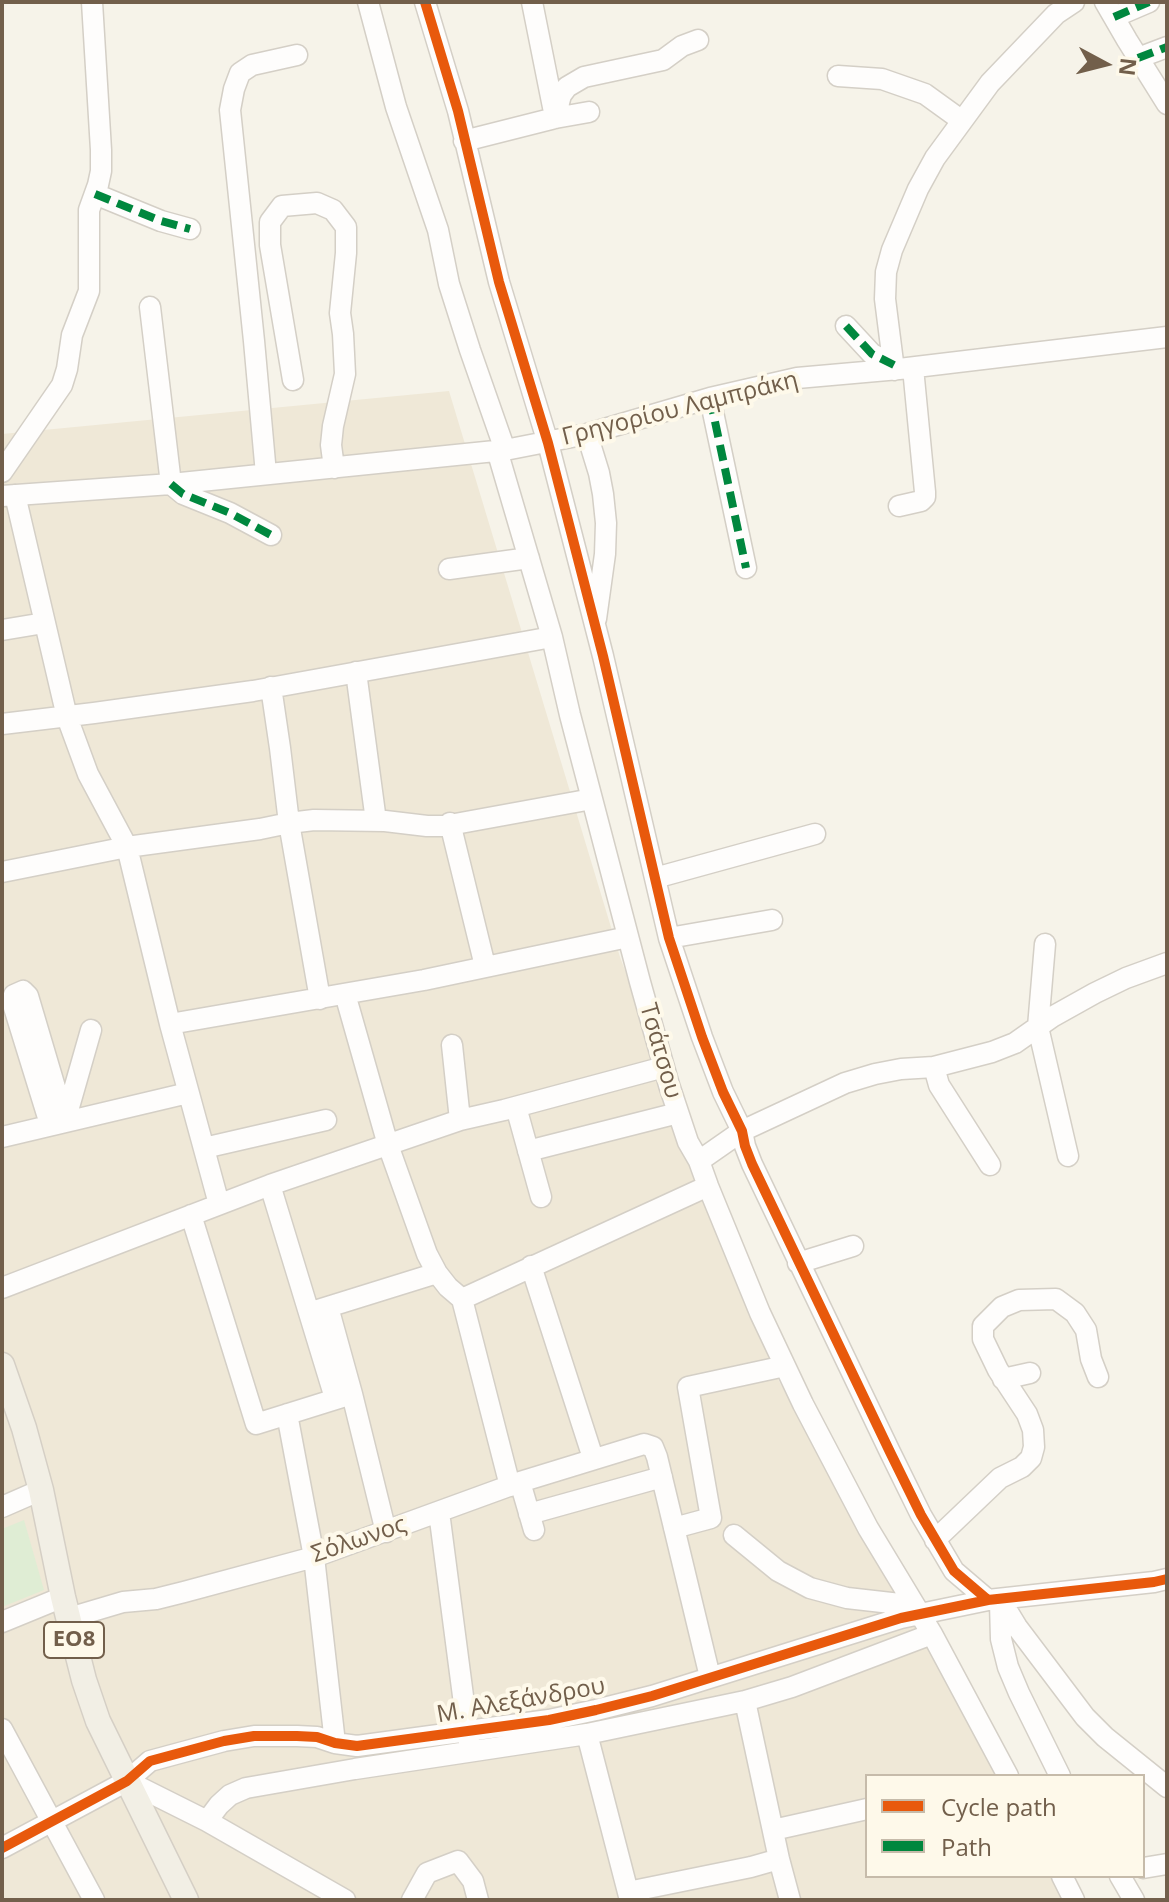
<!DOCTYPE html>
<html>
<head>
<meta charset="utf-8">
<style>
	body { margin:0 }
	#map { position:relative; width:1169px; height:1902px; overflow:hidden; background:#f6f3e9; font-family:"Open Sans",sans-serif }
	canvas { display:block }
	.frame { position:absolute; inset:0; border:4px solid #725f4b; pointer-events:none }
	.legend { position:absolute; left:865px; top:1774px; width:280px; height:104px; box-sizing:border-box; background:#fef9ea; border:2px solid #c6bbaa; margin:0; padding:10px 14px; list-style:none; font-size:24px; color:#725f4b }
	.legend li { display:flex; align-items:center; gap:16px; height:40px }
	.legend b { width:40px; border:2px solid #c6bbaa }
	.north { position:absolute; left:1065px; top:24px; width:80px; height:80px; -webkit-text-stroke:6px #fef9ea; paint-order:stroke; rotate:97deg; font-size:22px; font-weight:700; line-height:32px; text-align:center; color:#725f4b }
	.north::after { content:''; display:block; margin:auto; width:28px; height:36px; background:#725f4b; clip-path:polygon(50% 0,100% 100%,50% 72%,0 100%) }
</style>
</head>
<body>
<div id="map">
<canvas width="1169" height="1902"></canvas>
<div class="frame"></div>
<ul class="legend">
<li><b style="height:10px;background:#e8590c"></b>Cycle path</li>
<li><b style="height:10px;background:#00873e"></b>Path</li>
</ul>
<div class="north">N</div>
</div>
<script>
const ctx = document.querySelector('canvas').getContext('2d');
ctx.lineJoin = 'round';
function paint(path, color) { ctx.fillStyle = color; ctx.fill(path, 'evenodd'); }
const poly = rows => new Path2D(rows.map(r => 'M' + r).join(''));
function trace(path, color, width, dash) { ctx.strokeStyle = color; ctx.lineWidth = width; ctx.lineCap = dash ? 'butt' : 'round'; ctx.setLineDash(dash || []); ctx.stroke(path); }
function write(font, color, halo, rows, align = 'center') {
  ctx.font = font + ' "Open Sans",sans-serif'; ctx.lineWidth = 8; ctx.setLineDash([]); ctx.textBaseline = 'middle'; ctx.strokeStyle = halo; ctx.fillStyle = color; for (const [text, x, y, turn = 0] of rows) {
    ctx.save(); ctx.translate(x, y); ctx.rotate((+turn || 0) * Math.PI / 180); ctx.textAlign = isNaN(turn) ? turn : align; if (halo) ctx.strokeText(text, 0, 0); ctx.fillText(text, 0, 0); ctx.restore();
  }
}
const residential = poly([
	[449,391,620,957,779,1381,1001,1776,867,1776,867,1876,1053,1876,1066,1900,2,1900,2,434]
]);
const green = poly([
	[24,1520,44,1590,2,1607,2,1529]
]);
const minor = poly([
	[368,2,396,107,438,230,449,284,470,350,505,450],
	[425,2,458,111,499,282,548,443,603,656,669,938,702,1037,723,1092,742,1131,745,1146,752,1164,890,1452,921,1515,954,1571,988,1600],
	[532,2,554,112],
	[1105,2,1127,40,1167,104],
	[1114,17,1149,2],
	[1138,58,1167,47],
	[838,76,882,79,925,94,961,120],
	[555,118,561,95,567,87,584,77,663,60,682,46,698,40],
	[464,141,555,118,589,112],
	[95,194,161,221,190,229],
	[150,307,171,484,183,494,230,513,271,535],
	[846,326,872,354,894,365],
	[894,370,885,299,886,272,892,250,918,189,935,158,990,83,1056,14,1074,2],
	[293,380,270,245,270,222,282,206,317,203,333,210,346,227,346,253,340,313,343,334,345,374,333,426,331,445,334,468],
	[710,398,746,568],
	[587,434,599,473,603,494,606,523,605,554,596,619],
	[497,450,552,637,570,715,640,982,669,1085,688,1142,699,1161,708,1186,760,1313,803,1404,868,1528,932,1634,1008,1776],
	[2,472,62,385,67,369,72,335,89,291,89,210,98,185,101,171,101,150,92,2],
	[266,474,254,341,230,110,234,89,240,73,252,65,297,55],
	[15,495,67,717,88,774,127,847,170,1024,219,1204],
	[2,496,171,484,505,450,587,434,710,398,797,378,899,369,1167,337],
	[899,506,921,501,925,497,925,492,913,368],
	[449,569,529,558],
	[2,630,44,623],
	[356,672,376,821],
	[271,687,280,748,289,823,320,999],
	[2,724,94,713,253,691,552,637],
	[450,823,485,966],
	[2,872,127,847,260,829,289,823,314,820,385,821,427,826,444,826,592,799],
	[655,878,815,834],
	[669,938,772,920],
	[1045,944,1038,1027,1068,1156],
	[345,994,388,1145,427,1254,437,1273,448,1287,462,1299,510,1486],
	[170,1024,424,980,628,937],
	[452,1045,460,1120],
	[934,1067,939,1085,990,1165],
	[516,1107,541,1197],
	[65,1121,91,1030],
	[50,1124,12,1001,14,995,23,991,28,996,65,1121],
	[2,1137,188,1093],
	[204,1148,326,1120],
	[528,1151,678,1113],
	[699,1161,742,1131,845,1083,875,1074,901,1069,934,1067,992,1052,1015,1043,1052,1017,1095,993,1126,978,1167,963],
	[270,1185,335,1398],
	[191,1215,256,1424,352,1394],
	[798,1263,853,1246],
	[531,1266,593,1458],
	[2,1288,270,1185,460,1120,504,1110,664,1067],
	[462,1299,708,1186],
	[328,1307,352,1394,386,1532],
	[318,1310,437,1273],
	[1003,1379,1030,1373],
	[287,1414,314,1557,335,1743],
	[520,1482,534,1530],
	[2,1507,41,1490],
	[439,1512,469,1742],
	[529,1514,662,1477],
	[674,1528,711,1518,688,1387,785,1366],
	[734,1535,778,1571,810,1588,847,1598,900,1604,921,1614],
	[935,1540,1000,1478,1022,1467,1031,1458,1034,1447,1033,1430,1027,1414,998,1370,983,1339,983,1326,1002,1307,1019,1300,1056,1299,1075,1313,1086,1330,1091,1359,1098,1377],
	[1000,1599,1017,1627,1085,1717,1105,1737,1167,1787],
	[1000,1603,1001,1639,1008,1667,1019,1693,1060,1776],
	[69,1618,123,1602,156,1599,184,1592,314,1557,520,1482,644,1444,653,1447,657,1457,710,1677],
	[2,1622,63,1597],
	[745,1701,779,1859,790,1900],
	[2,1729,94,1900],
	[587,1734,630,1900],
	[127,1781,207,1821,345,1900],
	[207,1821,219,1805,230,1795,246,1788,355,1769,587,1734,745,1701,792,1687,932,1634],
	[773,1830,867,1809],
	[2,1848,127,1781,150,1761,224,1741,254,1736,297,1736,317,1737,335,1743,357,1746,549,1720,596,1710,652,1696,901,1618,988,1600,1154,1582,1167,1579],
	[1143,1868,1167,1864],
	[1062,1876,1074,1900],
	[1120,1876,1134,1900],
	[628,1892,751,1867,779,1859],
	[412,1900,427,1873,458,1861,473,1881,478,1900]
]);
const major = poly([
	[2,1365,24,1428,41,1490,63,1597,84,1680,98,1721,186,1900]
]);
const quiet = poly([
	[1114,17,1149,2],
	[1138,58,1167,47],
	[95,194,161,221,190,229],
	[846,326,872,354,894,365],
	[710,398,746,568],
	[171,484,183,494,230,513,271,535]
]);
const cycleway = poly([
	[425,2,458,111,499,282,548,443,603,656,669,938,702,1037,723,1092,742,1131,745,1146,752,1164,890,1452,921,1515,954,1571,988,1600],
	[2,1848,127,1781,150,1761,224,1741,254,1736,297,1736,317,1737,335,1743,357,1746,549,1720,596,1710,652,1696,901,1618,988,1600,1154,1582,1167,1579]
]);
const shields = [
	[74,1640,60]
];
const shieldNames = [
	["ΕΟ8",74,1640]
];
const streetNames = [
	["Γρηγορίου Λαμπράκη",680,409,-14],
	["Τσάτσου",660,1051,74],
	["Σόλωνος",359,1540,-19],
	["Μ. Αλεξάνδρου",521,1701,-10]
];
paint(residential, '#efe8d7');
paint(green, '#dfedd4');
trace(minor, '#d4cfc6', 23);
trace(major, '#d5cfc5', 27);
trace(minor, '#fefdfc', 20);
trace(major, '#f2efe5', 24);
trace(quiet, '#00873e', 8, [16, 8]);
trace(cycleway, '#e8590c', 10);
for (const [x, y, w] of shields) { const box = new Path2D(); box.roundRect(x - w / 2, y - 18, w, 36, 6); ctx.fillStyle = '#fef9ea'; ctx.fill(box); trace(box, '#725f4b', 2); }
write('bold 22px', '#725f4b', null, shieldNames);
write('24px', '#725f4b', '#fef9ea', streetNames);
</script>
</body>
</html>
